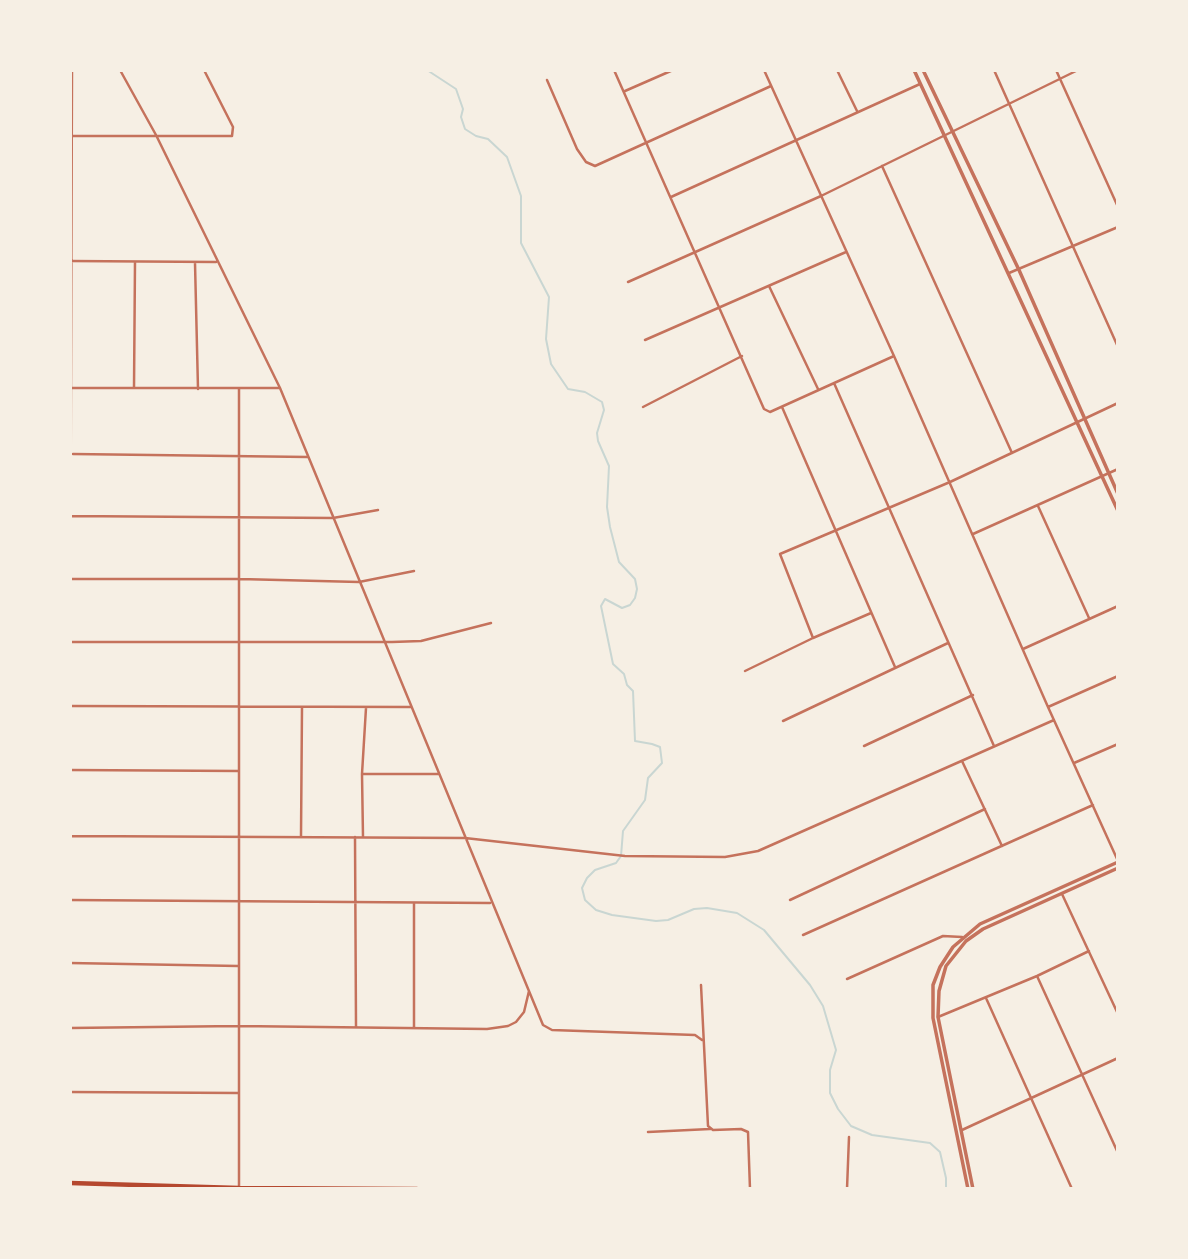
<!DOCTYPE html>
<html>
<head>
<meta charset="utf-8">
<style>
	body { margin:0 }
	#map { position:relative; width:1188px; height:1259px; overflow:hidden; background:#f6efe4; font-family:Literata,serif }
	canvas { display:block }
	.frame { position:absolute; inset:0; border:72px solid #f6efe4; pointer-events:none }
</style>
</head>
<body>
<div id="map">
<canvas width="1188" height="1259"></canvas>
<div class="frame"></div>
</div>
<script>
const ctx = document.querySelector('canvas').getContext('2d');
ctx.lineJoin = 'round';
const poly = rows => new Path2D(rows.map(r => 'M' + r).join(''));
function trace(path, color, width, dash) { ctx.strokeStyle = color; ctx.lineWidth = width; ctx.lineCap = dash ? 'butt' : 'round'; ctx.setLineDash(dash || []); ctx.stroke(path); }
const stream = poly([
	[427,70,456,89,463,109,461,117,465,129,476,136,488,139,507,157,521,196,521,243,549,297,546,339,551,364,568,389,585,392,602,402,604,410,597,433,598,441,609,466,607,507,610,527,619,562,635,579,637,589,635,598,630,605,622,608,605,599,601,606,613,664,624,674,627,685,633,691,635,741,652,744,660,747,662,763,648,778,645,800,623,831,621,856,616,863,595,870,587,878,582,888,585,900,596,910,612,915,656,921,668,920,694,909,707,908,737,913,764,930,810,985,823,1006,836,1050,830,1070,830,1093,838,1109,851,1126,872,1135,930,1143,940,1152,946,1178,946,1189]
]);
const minor = poly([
	[120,70,156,135,280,388,543,1025,552,1030,695,1035,702,1040],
	[614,70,764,409,770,412,894,356],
	[764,70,894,356,1048,707,1118,861],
	[837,70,857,111],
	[994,70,1118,347],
	[1056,70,1118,207],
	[547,80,577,149,586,162,595,166,771,86],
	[625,91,673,70],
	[70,136,232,136,233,127,204,70],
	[882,166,1012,453],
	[671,197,920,84],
	[70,261,216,262],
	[195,263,198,389],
	[1009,273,1118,227],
	[628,282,821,196,1078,70],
	[769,286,818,389],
	[645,340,846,252],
	[834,383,994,746],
	[70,388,280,388],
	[134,388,135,262],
	[643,407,742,356],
	[782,407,895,667],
	[73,454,308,457],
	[1038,506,1089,618],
	[70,516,333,518,378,510],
	[973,534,1118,469],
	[72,579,240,579,359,582,414,571],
	[813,638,780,554,950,482,1118,403],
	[70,642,392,642,421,641,491,623],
	[1023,649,1118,606],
	[745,671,813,638,871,613],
	[70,674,72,70],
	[70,706,410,707],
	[1048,707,1118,676],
	[783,721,948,643],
	[864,746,973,695],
	[962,761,1002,846],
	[1074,763,1118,744],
	[70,770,239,771],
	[362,774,438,774],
	[70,816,70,871],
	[70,836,465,838,625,856,725,857,758,851,1054,720],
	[301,836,302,707],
	[355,837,356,1026],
	[363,837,362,774,366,708],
	[1062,894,1118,1014],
	[70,900,490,903],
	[790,900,985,809],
	[803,935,1093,805],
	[70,963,238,966],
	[1037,976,1118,1153],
	[847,979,943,936,962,937],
	[701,985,708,1126,713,1130,741,1129,748,1132,750,1189],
	[986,998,1072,1189],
	[938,1017,1037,976,1089,951],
	[70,1028,238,1026,487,1029,508,1026,516,1022,524,1012,529,991],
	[414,1028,414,903],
	[70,1092,238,1093],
	[962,1130,1118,1058],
	[648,1132,710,1129],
	[239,1189,239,389],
	[847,1189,849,1137]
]);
const tertiary = poly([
	[914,70,1118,511],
	[923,70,1019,270,1118,494],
	[968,1189,933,1018,933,985,940,967,953,947,980,924,1118,862],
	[973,1189,938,1017,939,991,946,966,966,941,983,929,1118,868]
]);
const primary = poly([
	[70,1183,239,1188,417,1189]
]);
trace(stream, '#c9d6d2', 2);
trace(minor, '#c5725c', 2.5);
trace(tertiary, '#c5725c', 3.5);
trace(primary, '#b5482f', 4.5);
</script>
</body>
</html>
